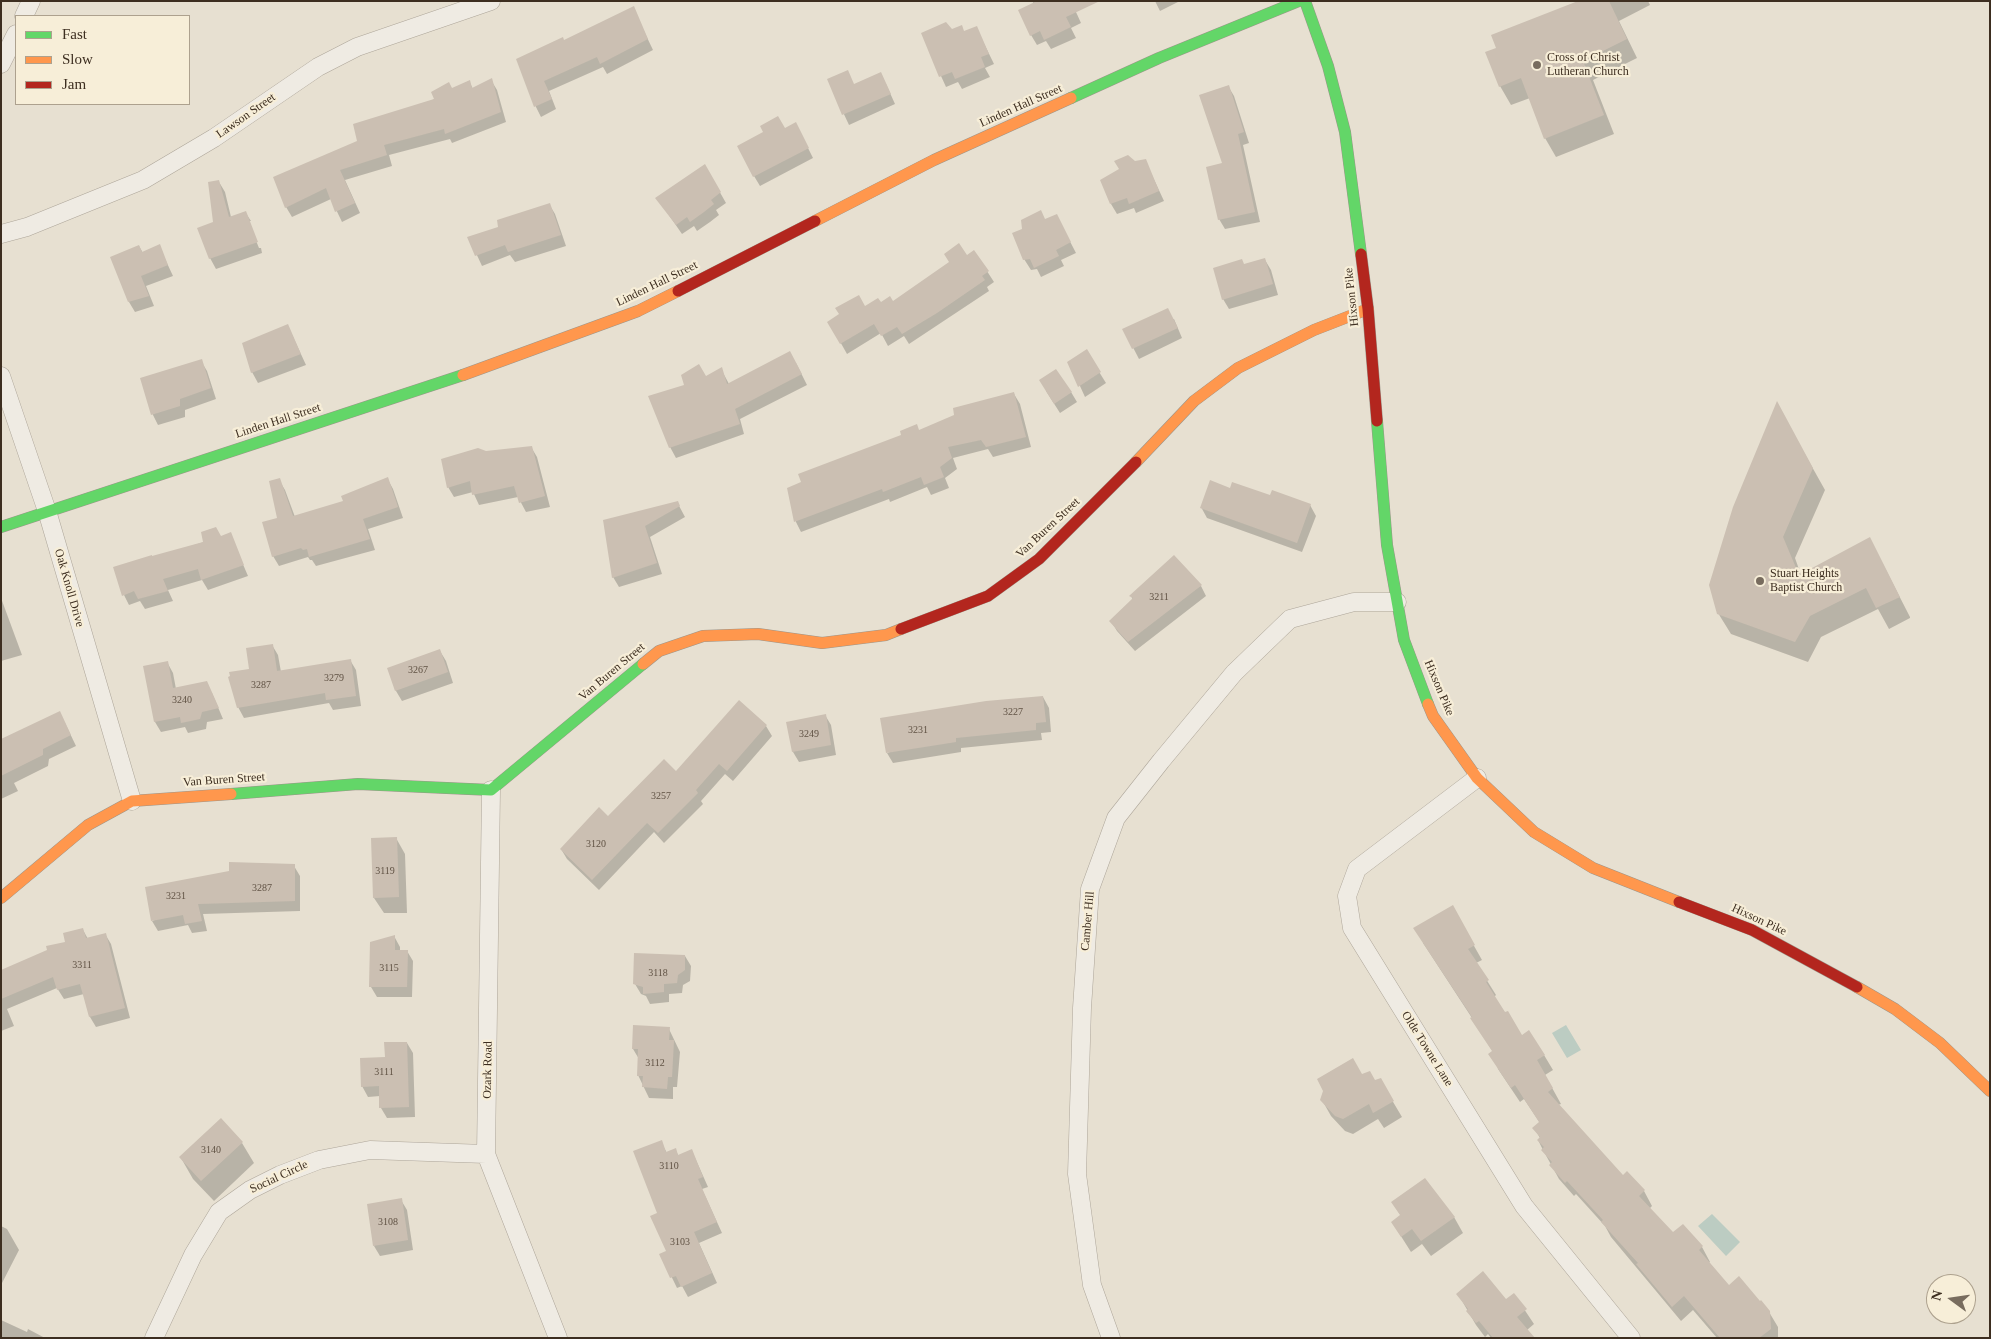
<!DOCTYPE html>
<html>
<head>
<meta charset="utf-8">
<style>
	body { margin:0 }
	#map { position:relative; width:1991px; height:1339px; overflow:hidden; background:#e7e0d1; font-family:"Times New Roman",serif }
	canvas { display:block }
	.frame { position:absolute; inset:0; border:2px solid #3d2e20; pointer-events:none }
	.legend { position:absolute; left:15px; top:15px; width:175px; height:90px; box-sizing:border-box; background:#f7eed8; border:1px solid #ada18e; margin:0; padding:6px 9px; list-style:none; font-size:15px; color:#3d2e20 }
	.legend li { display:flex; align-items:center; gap:10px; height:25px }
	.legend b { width:25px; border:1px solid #ada18e }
	.north { position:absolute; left:1926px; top:1274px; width:50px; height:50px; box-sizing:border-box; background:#f7eed8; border:1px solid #ada18e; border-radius:50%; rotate:284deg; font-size:14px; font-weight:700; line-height:20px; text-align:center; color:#3d2e20 }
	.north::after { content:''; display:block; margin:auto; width:18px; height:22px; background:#786c5e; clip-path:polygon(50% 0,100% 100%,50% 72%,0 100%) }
</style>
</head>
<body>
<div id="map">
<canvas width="1991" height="1339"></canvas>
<div class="frame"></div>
<ul class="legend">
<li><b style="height:6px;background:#63d668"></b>Fast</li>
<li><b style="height:6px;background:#ff974d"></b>Slow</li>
<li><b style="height:6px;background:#b3261e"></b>Jam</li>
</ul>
<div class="north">N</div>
</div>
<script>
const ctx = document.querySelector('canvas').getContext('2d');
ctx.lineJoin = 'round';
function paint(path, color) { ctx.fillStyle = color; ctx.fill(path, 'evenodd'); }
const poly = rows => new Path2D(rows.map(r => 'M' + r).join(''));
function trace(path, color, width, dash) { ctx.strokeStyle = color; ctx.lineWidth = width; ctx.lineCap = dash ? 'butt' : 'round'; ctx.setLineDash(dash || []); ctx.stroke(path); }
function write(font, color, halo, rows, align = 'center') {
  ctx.font = font + ' "Times New Roman",serif'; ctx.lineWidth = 4.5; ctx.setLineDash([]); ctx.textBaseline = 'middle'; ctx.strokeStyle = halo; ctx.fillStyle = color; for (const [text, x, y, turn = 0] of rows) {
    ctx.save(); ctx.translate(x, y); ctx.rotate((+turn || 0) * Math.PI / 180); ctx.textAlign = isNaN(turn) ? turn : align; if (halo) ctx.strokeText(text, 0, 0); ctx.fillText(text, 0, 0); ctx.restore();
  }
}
const water = poly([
	[1566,1025,1581,1050,1567,1058,1552,1033],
	[1712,1214,1740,1242,1726,1256,1698,1226]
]);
const shadow = poly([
	[1032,1,1071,1,1081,23,1071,28,1076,38,1051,49,1046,41,1037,45,1031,35,1034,4],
	[1155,1,1180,1,1160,11],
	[1582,1,1648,1,1650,5,1619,21,1637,58,1593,80,1614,134,1556,157,1545,138,1530,98,1511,105,1500,86,1497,48],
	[633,8,653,50,607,74,603,67,549,91,556,109,541,117,536,107,518,60,564,41],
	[976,27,994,64,985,68,990,77,962,89,958,82,946,87,922,34,951,31,964,32],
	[491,80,497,90,506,122,452,143,450,139,389,155,392,166,345,180,360,213,342,222,331,199,292,217,286,207,358,142,452,89,469,81,473,89],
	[828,80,855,85,886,84,895,104,849,125],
	[1228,86,1234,96,1249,143,1243,145,1260,222,1225,229,1219,219],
	[784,129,801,134,813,158,760,186,754,176],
	[1145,160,1164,201,1136,213,1134,208,1117,214,1111,204,1120,170,1134,162],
	[705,166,726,203,716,210,719,215,710,222,697,231,694,226,682,234,657,198],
	[219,182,225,192,231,217,245,212,251,221,248,221,259,248,261,248,262,253,216,269,210,258],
	[549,204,555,214,566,246,515,262,510,255,482,266,469,238,500,228],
	[1045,221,1062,226,1076,253,1061,260,1064,266,1041,277,1037,269,1031,270,1024,259],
	[139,246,143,253,159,246,173,276,146,286,154,306,135,312,129,302],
	[974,251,994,282,987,287,989,291,909,344,904,336,888,346,881,333,847,354,829,322,865,308,880,303,892,303,950,263,967,257],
	[1265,260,1271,270,1278,295,1229,309,1223,299,1244,266],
	[1174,319,1182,338,1139,359,1124,330],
	[288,326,306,365,258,383,252,372],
	[1086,351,1106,383,1085,397,1069,362],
	[201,361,207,371,216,399,185,410,185,417,158,425,153,415,141,379],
	[796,363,807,385,740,419,744,434,676,458,670,447,705,378,721,369,729,384],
	[1046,391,1071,392,1077,402,1060,413],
	[1014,394,1020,404,1031,447,993,457,988,449,953,458,957,469,945,478,949,488,931,495,927,487,890,502,889,499,801,532,796,522,789,489,919,431],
	[1788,424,1825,490,1795,558,1801,575,1870,539,1910,617,1910,618,1889,629,1878,609,1821,637,1808,662,1731,634,1718,613],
	[531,447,537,457,550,507,526,512,518,497,479,505,473,492,454,497,448,487,486,452],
	[387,478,393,489,403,518,368,529,375,550,316,566,312,560,310,560,308,557,279,566,273,556,278,519,279,480,285,490,295,517,344,502],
	[1231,489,1310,505,1316,516,1302,552,1207,518,1201,507],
	[677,502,685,517,650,537,662,574,619,587,613,577,604,521],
	[230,534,248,576,208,590,202,580,168,590,173,601,145,609,140,601,129,605,124,595,152,558],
	[1201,586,1206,596,1135,651,1117,631,1111,621,1133,600,1131,596],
	[1,598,22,655,1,661],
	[272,645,278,655,281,672,350,660,356,670,361,706,333,710,329,703,244,718,238,707,251,670],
	[440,651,446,661,453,683,402,701,396,691,389,669],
	[167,662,173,673,176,689,212,693,223,719,207,722,206,729,188,733,185,727,161,732,155,722,144,667],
	[1043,697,1049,708,1051,732,1041,733,1042,740,961,748,961,752,893,763,887,753],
	[739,701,766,726,772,736,733,781,725,774,701,801,703,804,664,843,654,832,599,890,567,859,561,849,676,773],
	[825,715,831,725,836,755,799,762,793,752,787,723],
	[65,723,76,746,49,759,48,766,14,783,18,791,1,799,1,740],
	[396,838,405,854,407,913,384,913,374,898],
	[294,866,300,876,300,911,203,914,207,931,192,933,188,925,158,931,152,921],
	[1452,907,1482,960,1476,963,1496,995,1494,997,1522,1037,1544,1055,1553,1070,1545,1075,1561,1104,1558,1105,1623,1177,1644,1191,1652,1206,1649,1209,1672,1234,1702,1247,1710,1262,1708,1263,1728,1287,1769,1312,1778,1327,1778,1338,1717,1338,1693,1310,1681,1321,1611,1237,1605,1226,1576,1194,1574,1196,1559,1179,1543,1150,1538,1140,1540,1138,1534,1128,1540,1123,1524,1099,1520,1102,1498,1069,1493,1052,1472,1018,1423,943],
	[83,930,88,939,105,934,111,944,130,1018,96,1027,90,1017,84,994,64,999,57,988,7,1009,14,1026,1,1031,1,971,67,943],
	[394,936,400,947,400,951,407,951,413,961,412,997,377,997,371,987],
	[685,956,691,966,690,981,683,985,682,993,669,994,669,1002,650,1004,646,996,641,994,635,984],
	[669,1029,680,1052,677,1087,673,1087,673,1099,649,1098,638,1075,639,1059,633,1049],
	[407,1043,413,1053,415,1117,387,1118,381,1108,380,1096,368,1097,362,1086,386,1058],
	[1362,1076,1375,1082,1380,1080,1402,1117,1384,1128,1378,1119,1353,1134,1345,1131,1331,1116,1322,1100],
	[661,1142,667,1153,675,1150,679,1156,692,1151,708,1187,702,1189,722,1233,699,1243,717,1283,688,1297,682,1286,677,1288,661,1255,668,1252,658,1214],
	[242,1143,254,1163,214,1201,193,1179,181,1158],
	[401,1200,407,1210,413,1250,380,1256,374,1246],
	[1393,1203,1454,1217,1463,1233,1431,1256,1422,1244,1411,1252,1392,1222,1401,1216],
	[1,1226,7,1229,19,1250,1,1285],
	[1458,1294,1506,1300,1514,1294,1534,1324,1527,1330,1533,1338,1491,1338,1488,1334,1485,1337,1476,1325],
	[1,1320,27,1332,28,1329,45,1338,1,1338]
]);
const building = poly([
	[1037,1,1100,1,1066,17,1071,27,1044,40,1040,31,1030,36,1018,10],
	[1578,1,1609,1,1627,39,1583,61,1604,115,1544,139,1521,78,1499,87,1485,52,1496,48,1491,35],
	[634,6,648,39,600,64,597,57,544,81,552,99,534,107,516,59,563,37,564,40],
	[946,22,952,29,962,25,964,31,977,26,989,54,981,57,985,67,955,79,952,72,939,77,921,33],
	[848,70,854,84,881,72,891,94,842,115,827,79],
	[492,78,501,112,445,134,444,129,384,145,387,155,340,170,355,203,335,212,326,188,285,208,273,177,357,141,353,124,434,99,431,92,449,82,452,88,470,80,472,88],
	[1229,85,1244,132,1238,134,1255,212,1218,220,1206,167,1222,163,1199,95],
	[778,116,785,128,796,122,809,148,753,177,737,146,763,132,760,126],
	[1128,155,1135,161,1146,159,1159,191,1129,204,1127,198,1110,204,1100,180,1119,169,1114,161],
	[705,164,721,192,711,200,714,204,704,212,690,222,687,217,676,225,655,198],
	[219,180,229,217,246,211,258,242,209,259,197,228,213,222,208,182],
	[550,203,561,235,508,252,505,245,475,256,467,237,498,227,497,220],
	[1041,210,1045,219,1057,214,1071,242,1056,250,1059,256,1034,268,1030,259,1023,260,1012,233,1022,229,1021,220],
	[959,243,967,255,974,250,989,271,982,276,985,280,937,313,902,334,897,327,881,336,874,324,840,344,827,322,839,314,835,308,859,295,865,306,878,298,881,302,890,296,893,301,949,262,944,254],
	[160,244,168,265,141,276,149,296,128,302,110,257,139,245,142,252],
	[1265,258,1273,284,1222,300,1213,268,1242,259,1244,264],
	[1168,308,1178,328,1132,349,1122,329],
	[288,324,301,354,251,373,242,343],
	[1087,349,1101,372,1078,387,1067,362],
	[790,351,802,374,735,409,740,424,669,448,648,396,684,385,681,375,699,364,706,376,722,367,727,384],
	[202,359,211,388,180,399,180,406,151,415,140,378],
	[1056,369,1072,392,1054,404,1039,380],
	[1014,392,1026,437,986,447,981,440,948,447,952,458,940,467,944,477,924,485,921,477,883,492,882,489,794,522,787,488,801,482,798,474,901,435,900,431,917,424,919,430,954,415,953,408],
	[1777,401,1813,468,1783,537,1799,575,1870,537,1900,597,1876,608,1866,588,1810,616,1795,642,1717,614,1709,585,1733,507],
	[532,446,545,496,519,503,514,486,472,495,470,481,447,488,441,459,478,448,486,451],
	[388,477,398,507,363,519,370,539,309,557,307,549,303,550,301,548,272,557,262,522,277,518,269,481,280,478,293,516,343,501,341,496],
	[1210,480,1230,488,1232,482,1270,495,1272,490,1311,504,1297,543,1200,508],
	[678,501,680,506,645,526,657,563,612,578,603,520],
	[216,527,221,536,231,532,244,565,201,580,198,569,163,579,168,591,138,599,134,591,122,596,113,567,152,555,152,556,203,542,201,532],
	[1174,555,1202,585,1128,642,1109,621,1133,598,1129,596],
	[273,644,277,671,351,659,356,696,326,700,325,693,237,708,228,677,230,676,229,672,249,669,246,648],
	[440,649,448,672,395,691,387,668],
	[168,661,173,688,207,681,219,708,202,712,200,719,181,723,180,717,154,722,143,666],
	[1043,696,1046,722,1036,723,1036,730,956,738,956,742,886,753,880,718,986,701],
	[739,700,767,725,727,771,719,764,696,790,698,793,658,833,647,823,592,880,560,849,599,807,608,816,664,759,676,771],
	[60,711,71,735,43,749,43,755,1,776,1,739],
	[826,714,831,745,792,752,786,722],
	[397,837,399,897,373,898,371,838],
	[229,862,295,864,295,901,198,904,202,921,185,924,183,915,151,921,145,887,229,871],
	[1453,905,1475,945,1468,949,1489,980,1486,982,1505,1012,1508,1011,1522,1035,1529,1030,1545,1055,1537,1060,1553,1088,1548,1092,1623,1175,1627,1171,1645,1190,1639,1196,1673,1232,1683,1224,1703,1246,1699,1250,1729,1285,1739,1276,1760,1301,1761,1300,1770,1311,1771,1329,1759,1338,1720,1338,1684,1296,1672,1307,1636,1264,1638,1263,1601,1222,1603,1220,1567,1181,1565,1183,1549,1165,1552,1162,1541,1150,1544,1147,1537,1140,1540,1137,1532,1128,1539,1122,1515,1085,1511,1088,1488,1054,1492,1051,1470,1018,1472,1017,1413,928],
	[83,928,86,938,106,933,125,1008,89,1017,80,984,57,990,53,977,1,999,1,970,47,950,46,946,65,942,63,933],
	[395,935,395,950,408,950,407,987,369,987,370,942],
	[634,953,685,955,685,970,678,975,677,983,664,984,664,992,643,994,643,987,633,984],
	[633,1025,670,1027,669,1040,674,1040,672,1077,668,1077,667,1089,642,1087,643,1076,637,1076,638,1049,632,1049],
	[384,1042,407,1042,409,1107,379,1108,379,1086,361,1087,360,1058,385,1057],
	[1353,1058,1362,1074,1370,1071,1375,1080,1381,1078,1394,1101,1373,1113,1369,1104,1343,1119,1335,1116,1320,1100,1323,1091,1317,1079],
	[221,1118,243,1142,201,1181,179,1157],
	[662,1140,666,1152,676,1148,678,1155,692,1149,703,1177,698,1179,717,1222,694,1232,712,1273,681,1287,676,1276,670,1278,659,1254,666,1251,650,1216,657,1213,633,1151],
	[1425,1178,1455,1217,1421,1241,1412,1229,1401,1237,1391,1222,1400,1215,1391,1202],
	[402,1198,408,1240,373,1246,367,1204],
	[1483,1271,1506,1299,1514,1293,1527,1309,1517,1317,1535,1338,1493,1338,1479,1321,1476,1323,1466,1311,1468,1309,1456,1294]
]);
const street = poly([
	[24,16,31,1],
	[1,64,16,34],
	[1,234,27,227,143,180,214,138,318,67,357,47,491,1],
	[1,376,47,511,132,801],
	[1477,778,1357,869,1347,896,1352,928,1524,1206,1631,1338],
	[491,790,486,1154,558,1338],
	[154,1338,193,1255,219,1212,250,1190,280,1175,319,1160,370,1150,486,1154],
	[1111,1338,1092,1285,1077,1174,1082,1008,1090,889,1116,818,1161,761,1234,673,1290,619,1354,602,1397,602]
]);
const fast = poly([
	[1305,1,1328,66,1345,132,1361,254],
	[1071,98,1159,58,1299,1],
	[1377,421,1387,545,1404,640,1428,704],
	[1,527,463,375],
	[231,794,358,784,491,790,643,664]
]);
const slow = poly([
	[815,221,934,160,1071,98],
	[463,375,638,311,678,291],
	[1136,462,1194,401,1238,368,1314,330,1368,309],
	[643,664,659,651,703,636,758,634,822,643,886,635,901,629],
	[1428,704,1433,716,1477,778,1534,832,1593,868,1679,902],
	[1,898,88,825,132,801,231,794],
	[1857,987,1895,1009,1940,1043,1990,1091]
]);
const jam = poly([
	[1361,254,1368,309,1377,421],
	[678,291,815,221],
	[901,629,988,596,1039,559,1136,462],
	[1679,902,1752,930,1857,987]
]);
const markers = [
	[1537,65,5,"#786c5e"],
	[1760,581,5,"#786c5e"]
];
const numberNames = [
	["3211",1159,597],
	["3267",418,670],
	["3279",334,678],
	["3287",261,685],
	["3240",182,700],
	["3227",1013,712],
	["3231",918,730],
	["3249",809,734],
	["3257",661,796],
	["3120",596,844],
	["3119",385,871],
	["3287",262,888],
	["3231",176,896],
	["3311",82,965],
	["3115",389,968],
	["3118",658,973],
	["3112",655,1063],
	["3111",384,1072],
	["3140",211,1150],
	["3110",669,1166],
	["3108",388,1222],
	["3103",680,1242]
];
const poiNames = [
	["Cross of Christ",1547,58],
	["Lutheran Church",1547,72],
	["Stuart Heights",1770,574],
	["Baptist Church",1770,588]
];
const streetNames = [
	["Linden Hall Street",1021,106,-24],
	["Lawson Street",246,116,-35],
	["Linden Hall Street",657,284,-26],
	["Hixson Pike",1352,297,-96],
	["Linden Hall Street",278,421,-18],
	["Van Buren Street",1048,528,-43],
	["Oak Knoll Drive",69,588,74],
	["Van Buren Street",612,672,-40],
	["Hixson Pike",1439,688,67],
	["Van Buren Street",224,780,-4],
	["Hixson Pike",1759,920,25],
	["Camber Hill",1088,921,-85],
	["Olde Towne Lane",1427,1049,58],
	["Ozark Road",488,1070,-89],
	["Social Circle",279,1177,-25]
];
paint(water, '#bcccc2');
paint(shadow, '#0003');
paint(building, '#cbbfb2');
trace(street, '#ada599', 19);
trace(fast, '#9c958a', 12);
trace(slow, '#9c958a', 12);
trace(jam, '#9c958a', 12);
trace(street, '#efebe3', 18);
trace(fast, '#63d668', 11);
trace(slow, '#ff974d', 11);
trace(jam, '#b3261e', 11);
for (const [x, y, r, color] of markers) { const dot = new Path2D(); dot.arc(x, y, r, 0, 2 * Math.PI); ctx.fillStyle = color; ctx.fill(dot); trace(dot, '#f7eed8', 2); }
write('10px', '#605244', null, numberNames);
write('12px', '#3d2e20', '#f7eed8', poiNames, 'left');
write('12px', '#3d2e20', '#f7eed8', streetNames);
</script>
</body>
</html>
